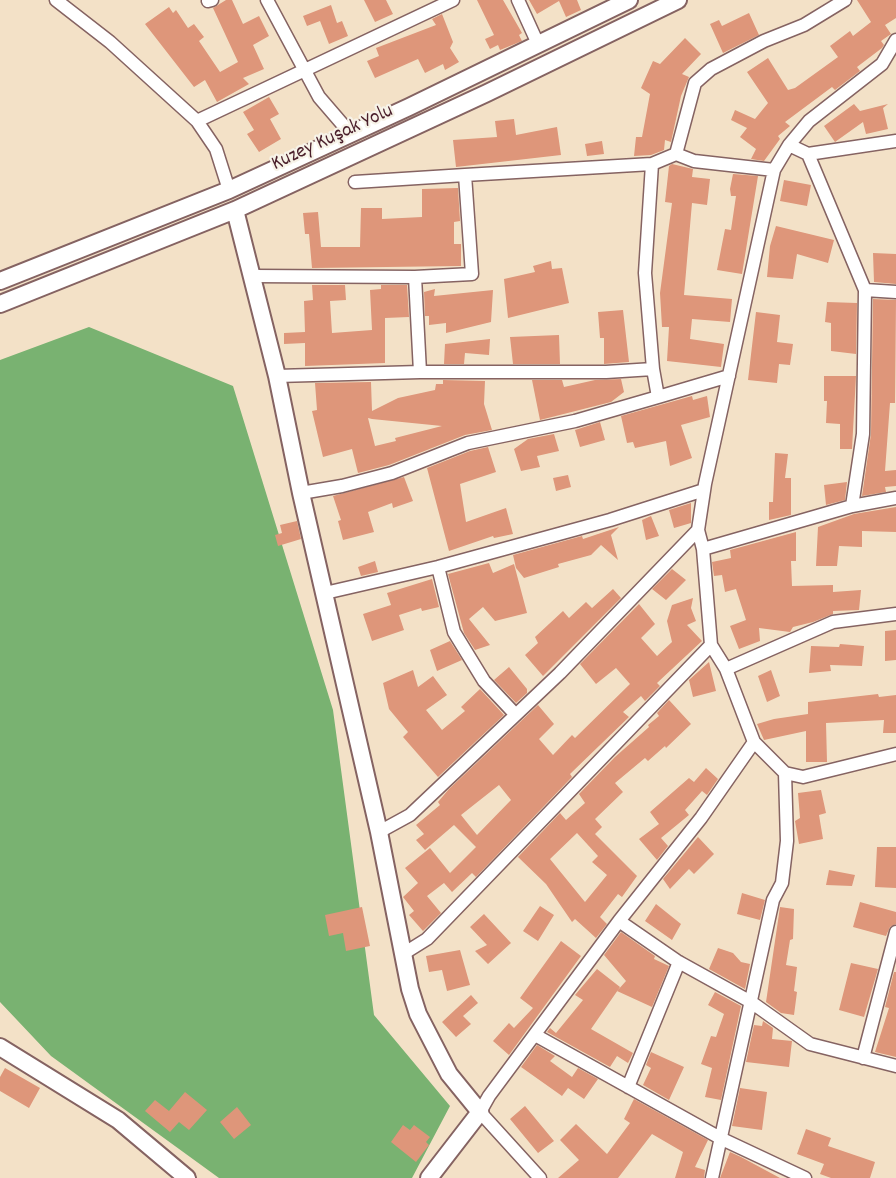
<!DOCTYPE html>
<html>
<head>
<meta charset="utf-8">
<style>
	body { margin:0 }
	canvas { display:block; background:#f3e1c7 }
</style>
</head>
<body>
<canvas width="896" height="1178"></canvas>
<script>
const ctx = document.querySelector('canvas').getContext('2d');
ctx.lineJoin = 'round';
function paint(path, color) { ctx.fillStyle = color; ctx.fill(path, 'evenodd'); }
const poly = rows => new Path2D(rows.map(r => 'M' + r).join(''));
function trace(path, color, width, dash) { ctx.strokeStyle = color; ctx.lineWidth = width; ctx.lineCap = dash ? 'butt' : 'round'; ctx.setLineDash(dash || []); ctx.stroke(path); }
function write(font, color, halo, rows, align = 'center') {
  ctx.font = font + ' Dekko,sans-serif'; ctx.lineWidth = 4.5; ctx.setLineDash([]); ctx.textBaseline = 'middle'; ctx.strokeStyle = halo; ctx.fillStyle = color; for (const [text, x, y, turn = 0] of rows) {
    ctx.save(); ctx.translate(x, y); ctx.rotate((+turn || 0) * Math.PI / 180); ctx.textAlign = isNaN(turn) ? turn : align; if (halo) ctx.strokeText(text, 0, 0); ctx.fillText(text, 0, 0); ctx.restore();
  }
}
const forest = poly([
	[89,327,233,386,333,710,374,1015,450,1106,412,1178,219,1178,51,1056,0,1002,0,360]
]);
const building = poly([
	[226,0,232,0,243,24,259,16,269,36,253,45,264,69,243,78,249,84,217,102,205,80,194,87,145,24,169,7,173,13,176,10,188,28,194,24,204,37,199,41,220,72,238,62,213,8],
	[364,0,386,0,393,14,375,22],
	[477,0,503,0,522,33,519,35,522,41,500,50,498,45,490,49,485,39,494,35],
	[529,0,577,0,581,10,566,17,559,1,537,14],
	[857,0,896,0,896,18,885,25,891,34,881,41,884,45,882,48,857,67,860,71,835,90,832,87,785,122,790,126,778,136,780,139,764,161,751,159,756,149,740,137,747,128,731,120,735,110,755,119,768,103,747,72,768,58,788,90,795,88,838,57,830,46,850,31,853,36,871,22],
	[331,5,337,23,342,21,348,36,329,44,320,21,307,26,303,16],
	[749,13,759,35,723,53,710,24,719,20,722,26],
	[442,14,453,42,450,48,459,62,445,70,443,64,425,73,418,59,375,78,367,61,379,56,376,48,436,25,432,19],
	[685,38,701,54,682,74,689,77,681,96,671,142,665,140,664,150,651,155,634,156,636,137,642,137,650,94,641,88,653,61,660,64],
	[269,97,279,114,270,119,281,139,259,152,247,134,254,130,243,112],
	[854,104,860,111,888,104,883,108,888,129,866,134,863,122,835,142,824,126],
	[514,119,516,135,557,127,561,155,456,167,453,140,497,137,495,121],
	[602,141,604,154,587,156,585,144],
	[672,164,693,169,692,177,710,179,707,205,692,203,684,295,732,299,730,322,692,319,690,339,724,344,721,367,667,361,669,327,662,327,660,293,672,203,665,202,669,166],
	[733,174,758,176,742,274,717,270,725,229,731,230,736,196,731,196,730,189],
	[784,180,811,185,807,206,780,201],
	[458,188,460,221,454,222,454,244,461,244,461,266,312,268,309,234,305,234,303,213,318,212,321,247,360,247,361,208,382,208,382,219,422,217,422,189],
	[776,226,834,240,828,263,797,254,793,279,767,277,770,246],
	[873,253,896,254,896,284,874,282],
	[551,261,552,269,562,268,569,303,508,318,504,279,535,272,533,266],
	[312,285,345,285,346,300,330,301,332,333,372,330,370,290,381,289,381,285,407,285,409,317,385,318,385,363,305,366,305,343,284,344,284,333,305,332,304,301,313,300],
	[435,289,434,296,493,290,491,322,446,333,446,323,429,325,429,316,425,316,424,292],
	[873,299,896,300,895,403,890,403,885,471,896,470,896,486,885,487,886,492,862,496,871,434],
	[827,302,857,303,856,354,831,351,831,323,825,322],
	[623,310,629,362,604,364,604,338,600,338,598,312],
	[756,312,780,315,777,342,793,344,790,365,779,364,777,383,748,380],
	[559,335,560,364,513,364,510,337],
	[490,339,489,355,465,353,464,364,444,364,445,344],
	[824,376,856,376,852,449,840,449,840,424,826,423,827,401,824,401],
	[621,379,624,392,611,402,540,420,532,380,562,380,564,387,595,380],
	[443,380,485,381,484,404,492,430,465,435,389,465,358,473,352,449,323,457,312,411,317,410,315,383,371,382,372,411,398,398,435,390,436,384,443,384],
	[368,418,372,419,442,426,395,438,396,441,375,446],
	[692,396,693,400,707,396,710,417,681,425,692,458,670,466,666,441,635,448,633,442,627,443,621,416],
	[600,422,605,440,580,447,575,430],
	[554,434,559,451,537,456,540,467,521,471,514,449,528,439],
	[488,447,496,472,460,484,466,522,506,508,513,534,494,538,493,536,449,551,427,468,470,451],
	[775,453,788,454,785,478,791,478,791,515,769,520,769,502,773,502],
	[568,475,571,487,556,491,553,478],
	[404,477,413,501,393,508,392,503,368,512,374,532,343,540,338,521,341,520,333,496],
	[847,482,845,500,826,505,824,485],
	[691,503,691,523,674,528,669,510],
	[896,507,896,532,862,531,862,547,839,546,837,566,816,566,818,527,854,514],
	[651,516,659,536,646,540,642,520],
	[297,521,301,539,278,546,275,535,282,533,280,525],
	[619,527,611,535,618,560,601,545,591,555,558,564,559,567,524,578,516,568,513,555,582,536,583,539],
	[796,532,796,561,791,561,792,586,833,585,833,592,861,590,859,610,833,611,833,614,813,622,793,627,790,632,759,628,760,641,739,649,730,626,746,620,736,589,725,592,722,575,714,576,712,562,731,558,730,550],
	[375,561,378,572,361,576,358,567],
	[489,563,493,573,514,564,527,613,495,621,483,607,469,619,490,645,475,650,464,633,448,574],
	[672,569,686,580,666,600,652,589],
	[432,579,439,607,422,611,421,608,399,615,404,630,372,641,363,614,391,605,387,593],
	[613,589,621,598,543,676,525,655,538,643,535,637,563,611,569,618,586,602,592,608],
	[693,598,691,608,696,621,687,625,702,641,657,683,660,686,645,701,641,696,623,712,629,717,570,774,572,777,476,877,472,873,452,892,444,883,427,896,441,913,423,931,409,915,414,911,403,897,418,883,405,868,430,848,450,873,476,847,454,825,425,850,416,840,424,834,416,825,440,805,438,802,449,789,538,705,554,724,539,739,553,755,572,735,575,738,630,684,616,668,596,684,580,664,639,604,655,624,641,638,657,656,672,642,667,621,672,605],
	[499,785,511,800,477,835,461,815],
	[896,630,896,660,885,661,885,631],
	[450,641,462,660,437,671,430,650],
	[840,644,864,646,862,666,830,665,831,671,809,673,811,646,839,647],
	[709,662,716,691,693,697,689,680],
	[509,667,527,689,527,693,516,703,494,680],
	[413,670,418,687,433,676,447,695,426,710,442,730,465,711,461,707,480,689,504,715,438,777,403,737,408,732,389,709,383,683],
	[771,670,780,696,767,702,758,676],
	[878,694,879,697,896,695,896,733,883,733,884,720,826,723,827,762,806,762,806,731,764,740,757,724,774,719,808,714,808,702],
	[669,700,691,724,666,748,665,746,648,761,645,758,615,783,623,792,595,819,602,827,595,834,637,876,622,897,618,894,600,917,607,924,596,938,575,919,572,922,546,884,518,857,560,813,566,820,585,803,579,794,615,757,649,727,648,725,659,716,657,713],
	[577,833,598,856,592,862,607,875,585,902,550,859],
	[706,768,718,779,707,795,702,791,685,810,689,815,661,838,668,846,657,860,639,839,659,824,650,812,689,778,694,782],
	[821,790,826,813,819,815,823,839,799,844,795,821,800,818,798,793],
	[698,837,714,854,694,874,689,869,670,889,663,879],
	[877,847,896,847,896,888,875,887],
	[829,870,855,875,852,886,826,885],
	[742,893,765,900,760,920,737,914],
	[860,902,896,912,896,924,890,927,886,936,853,927],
	[656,904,681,924,672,940,645,921],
	[540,906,554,915,538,941,523,931],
	[362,907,370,946,346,951,343,933,329,936,325,915],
	[780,907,794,909,793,939,790,940,786,965,797,967,794,991,797,992,794,1015,781,1013,766,1002],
	[484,914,511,943,488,964,475,951,487,945,470,927],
	[621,932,655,956,654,959,669,966,652,1007,617,991,626,981,604,955],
	[561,941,581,956,509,1055,493,1041,509,1023,514,1028,533,1008,520,998],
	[718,948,733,953,741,962,750,964,745,989,709,969],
	[460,950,470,985,447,991,442,970,429,972,426,956],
	[851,963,878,969,864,1017,839,1010],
	[597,969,620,987,591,1029,633,1053,628,1063,617,1056,610,1067,547,1032,550,1028,556,1033,583,1000,575,995],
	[894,972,896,972,896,1057,875,1052,889,1008,885,1007],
	[715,992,741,1006,721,1100,705,1097,712,1068,701,1064,711,1036,716,1037,724,1014,708,1005],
	[471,995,478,1003,463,1016,471,1024,456,1037,442,1022],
	[763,1021,773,1028,772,1039,792,1041,789,1067,746,1062,754,1025,762,1026],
	[537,1045,555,1056,550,1061,572,1077,578,1068,598,1079,584,1099,568,1088,562,1096,521,1067],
	[651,1052,684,1067,669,1100,643,1085,651,1068,646,1065],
	[5,1068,40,1088,29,1108,0,1091,0,1077],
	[740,1088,767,1092,762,1130,732,1126],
	[185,1092,207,1110,189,1130,179,1122,170,1132,145,1111,155,1100,169,1111],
	[634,1099,708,1140,695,1167,705,1170,704,1178,675,1178,683,1152,652,1134,618,1178,558,1178,579,1160,560,1140,576,1124,607,1154,630,1123,624,1119],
	[525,1106,554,1141,538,1153,510,1119],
	[237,1107,251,1125,234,1139,220,1122],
	[403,1125,410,1130,414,1125,430,1137,426,1142,429,1145,416,1162,391,1142],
	[806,1129,831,1138,828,1146,875,1162,870,1178,831,1178,820,1174,824,1164,797,1154],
	[730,1152,741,1157,780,1178,720,1178]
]);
const street = poly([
	[56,0,110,42,197,121,216,149,229,190],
	[267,0,319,97,350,133],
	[518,0,538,44],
	[208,1,212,0],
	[896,40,882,64,809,121,789,145,774,170,705,484,698,530,703,549,711,645,726,669,754,742,785,773,803,777,896,754],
	[197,121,453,0],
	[789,145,808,154,865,290,863,434,852,506],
	[676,154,695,83,711,69,764,41,804,25,845,0],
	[808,154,896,141],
	[652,164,676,154,694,161,774,170],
	[254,276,415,277,472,274,465,175,355,182],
	[415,277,420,372],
	[865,290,896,292],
	[277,376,420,372,606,372,653,369],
	[658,397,729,376],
	[301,493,342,486,392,473,468,443,575,421,658,397,653,369,645,273,652,164,465,175],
	[703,549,852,506,896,498],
	[438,567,454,632,484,681,515,714],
	[325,593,438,567,610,520,704,490],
	[726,669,833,622,896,614],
	[754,742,701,818,619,921,677,961,751,1002,810,1044,896,1066],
	[379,832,410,815,560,673,698,530],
	[403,954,427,939,711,645],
	[535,1035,722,1139,805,1178],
	[863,1058,896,932],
	[628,1087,679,962],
	[540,1178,480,1112,489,1096,619,921],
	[712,1178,773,900,782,883,787,841,785,773]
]);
const secondary = poly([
	[235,210,277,376,301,493,379,832,410,989,418,1014,449,1074,480,1112,429,1178],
	[0,281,229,190,409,107,629,0],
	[0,304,235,210,487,93,678,0],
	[0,1047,118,1120,187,1178]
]);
const streetNames = [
	["Kuzey Kuşak Yolu",333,139,-25]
];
paint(forest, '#79b271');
paint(building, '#de967a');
trace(street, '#856362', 15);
trace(secondary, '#856362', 20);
trace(street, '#fff', 12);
trace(secondary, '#fff', 16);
write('21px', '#4a1f2b', '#f7f3e8', streetNames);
</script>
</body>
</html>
